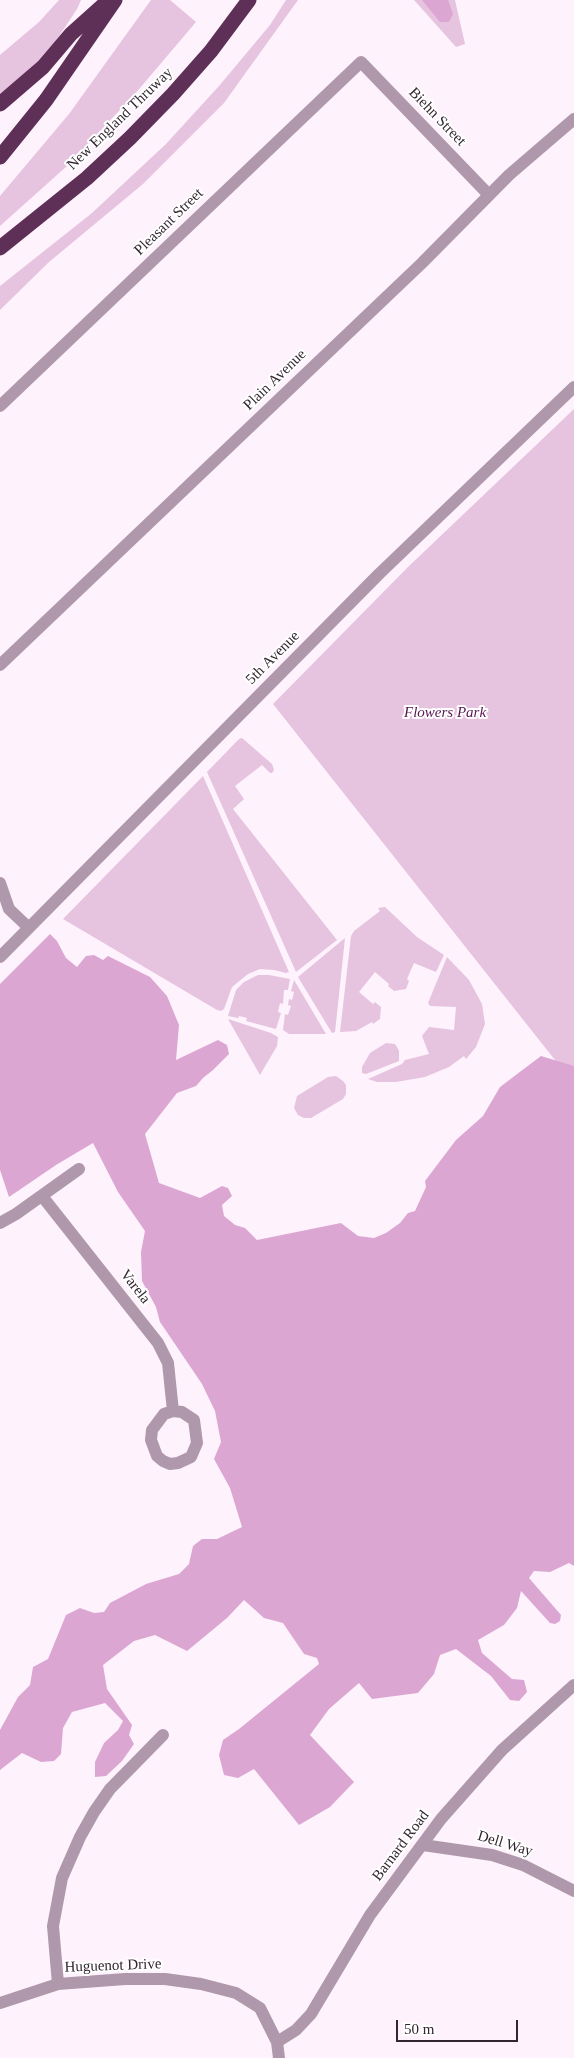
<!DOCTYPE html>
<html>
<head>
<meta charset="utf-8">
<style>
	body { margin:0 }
	#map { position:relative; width:574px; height:2058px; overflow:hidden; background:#fef2fc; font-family:"Times New Roman",serif }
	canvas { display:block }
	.scale { position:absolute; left:396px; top:2020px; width:122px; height:22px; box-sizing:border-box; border:2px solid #322630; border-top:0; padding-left:6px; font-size:15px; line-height:18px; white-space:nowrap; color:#322630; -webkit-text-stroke:4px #fff; paint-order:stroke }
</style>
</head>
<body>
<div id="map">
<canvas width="574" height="2058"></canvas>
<div class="scale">50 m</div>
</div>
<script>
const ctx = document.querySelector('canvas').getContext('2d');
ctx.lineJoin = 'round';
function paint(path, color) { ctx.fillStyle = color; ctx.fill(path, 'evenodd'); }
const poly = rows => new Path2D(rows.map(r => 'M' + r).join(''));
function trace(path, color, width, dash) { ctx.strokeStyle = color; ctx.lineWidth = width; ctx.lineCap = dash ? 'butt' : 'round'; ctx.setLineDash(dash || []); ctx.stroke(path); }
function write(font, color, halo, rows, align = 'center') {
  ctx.font = font + ' "Times New Roman",serif'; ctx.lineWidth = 4; ctx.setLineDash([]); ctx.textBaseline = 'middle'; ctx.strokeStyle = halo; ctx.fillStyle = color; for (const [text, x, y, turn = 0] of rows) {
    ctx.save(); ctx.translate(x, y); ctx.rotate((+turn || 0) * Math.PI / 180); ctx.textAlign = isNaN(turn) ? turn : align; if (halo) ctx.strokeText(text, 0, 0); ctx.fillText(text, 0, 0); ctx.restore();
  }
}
const green = poly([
	[59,0,81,0,77,9,42,62,0,94,0,55,39,22],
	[151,0,170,0,196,22,134,95,67,166,0,226,0,196,69,114],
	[286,0,298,0,224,103,143,184,49,262,0,310,0,286,92,213,166,144,219,86,270,25],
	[414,0,455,0,465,44,456,47],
	[574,409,574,1084,273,704,408,567],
	[242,738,272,764,274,770,272,773,270,773,262,765,235,786,244,799,233,809,337,940,296,972,207,772,239,739],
	[203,776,289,972,286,973,274,970,260,969,248,974,232,987,224,1009,221,1011,217,1010,63,919],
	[385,907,417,937,444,955,436,972,414,963,407,979,409,981,406,989,394,991,388,986,389,984,375,972,359,992,373,1004,375,1002,381,1007,380,1019,373,1024,372,1022,356,1031,340,1032,351,936,354,931,380,911,378,908],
	[345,938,335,1032,332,1033,298,977],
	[447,957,469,980,482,1004,485,1024,476,1047,466,1059,464,1056,449,1067,425,1077,396,1082,377,1082,368,1079,402,1064,405,1060,429,1054,422,1036,429,1027,454,1030,456,1007,430,1006,428,1003],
	[258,975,269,975,290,979,288,990,284,990,283,1004,280,1003,278,1012,281,1013,276,1029,246,1021,247,1018,239,1016,238,1018,228,1016,236,990,244,982],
	[294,980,326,1034,289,1034,283,1030,285,1014,288,1015,291,1006,288,1005,289,999,292,1000,294,992,291,991],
	[228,1019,271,1033,278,1037,277,1046,260,1075],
	[386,1043,395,1044,397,1047,399,1051,399,1061,366,1074,362,1073,362,1067,370,1053],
	[336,1076,343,1081,346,1085,346,1094,343,1099,311,1118,304,1118,298,1115,294,1108,297,1096,328,1077]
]);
const forest = poly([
	[422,0,448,0,453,14,449,22,440,22],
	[50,934,57,941,66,958,77,967,86,956,94,955,103,960,108,956,150,977,167,996,179,1025,176,1060,218,1040,227,1045,229,1054,213,1070,203,1078,196,1086,177,1093,145,1134,159,1183,200,1198,222,1186,228,1188,232,1196,222,1205,224,1216,235,1225,245,1228,257,1240,341,1223,358,1236,374,1238,386,1233,400,1223,408,1213,415,1211,426,1187,425,1181,456,1140,483,1116,500,1087,541,1056,574,1066,574,1566,569,1563,550,1572,534,1571,529,1578,561,1615,560,1621,555,1624,550,1623,521,1591,517,1608,504,1625,478,1640,482,1653,512,1679,524,1680,527,1692,519,1701,510,1700,491,1676,456,1649,440,1655,434,1674,418,1693,372,1699,359,1683,329,1709,310,1735,354,1782,330,1807,299,1825,254,1769,238,1778,224,1775,219,1755,223,1740,239,1729,319,1664,317,1658,304,1654,283,1623,264,1618,244,1600,227,1618,187,1651,155,1635,134,1641,103,1665,107,1689,132,1725,129,1735,134,1744,122,1761,106,1776,95,1777,95,1762,104,1743,118,1730,123,1721,105,1703,72,1712,63,1728,61,1754,54,1761,41,1762,22,1753,0,1770,0,1730,18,1697,30,1685,33,1667,48,1659,66,1615,80,1608,94,1613,104,1612,110,1603,146,1584,179,1574,189,1564,193,1546,202,1539,217,1539,242,1527,230,1488,214,1459,221,1442,215,1411,202,1384,160,1322,156,1307,142,1281,141,1252,145,1231,118,1192,93,1143,56,1165,9,1197,0,1170,0,984]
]);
const minor = poly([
	[0,406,361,62,489,195],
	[0,665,422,263,509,175,574,119],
	[0,883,9,909,28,927],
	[42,1196,158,1343,168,1363,173,1411],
	[0,1223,16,1214,79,1169],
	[173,1411,182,1412,194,1420,197,1443,191,1457,178,1463,170,1464,163,1461,157,1456,151,1440,152,1430,164,1414,173,1411],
	[423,1845,492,1855,523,1865,574,1891],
	[58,1984,53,1926,62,1878,80,1837,94,1812,110,1789,163,1735],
	[0,2003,58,1984,125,1979,165,1979,201,1984,236,1993,260,2008,277,2042,279,2058],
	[277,2042,296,2030,311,2014,370,1915,441,1819,502,1750,574,1685]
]);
const tertiary = poly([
	[0,957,379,574,574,387]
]);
const motorway = poly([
	[0,104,43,67,71,34,109,0],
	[0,157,46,100,115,0],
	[0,248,87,178,130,138,173,94,211,51,249,0]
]);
const streetNames = [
	["Biehn Street",437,117,46],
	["New England Thruway",120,119,-44],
	["Pleasant Street",169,222,-44],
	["Plain Avenue",275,380,-44],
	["5th Avenue",273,658,-45],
	["Varela",135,1287,52],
	["Dell Way",505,1844,17],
	["Barnard Road",401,1846,-53],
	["Huguenot Drive",113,1966,-2]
];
const parkNames = [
	["Flowers Park",445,713]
];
paint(green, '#e6c3df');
paint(forest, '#dca6d3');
trace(minor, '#b098ac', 12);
trace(tertiary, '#b098ac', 12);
trace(motorway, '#5e3058', 15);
write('15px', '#322630', '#fff', streetNames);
write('italic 15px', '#561750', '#fff', parkNames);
</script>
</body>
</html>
